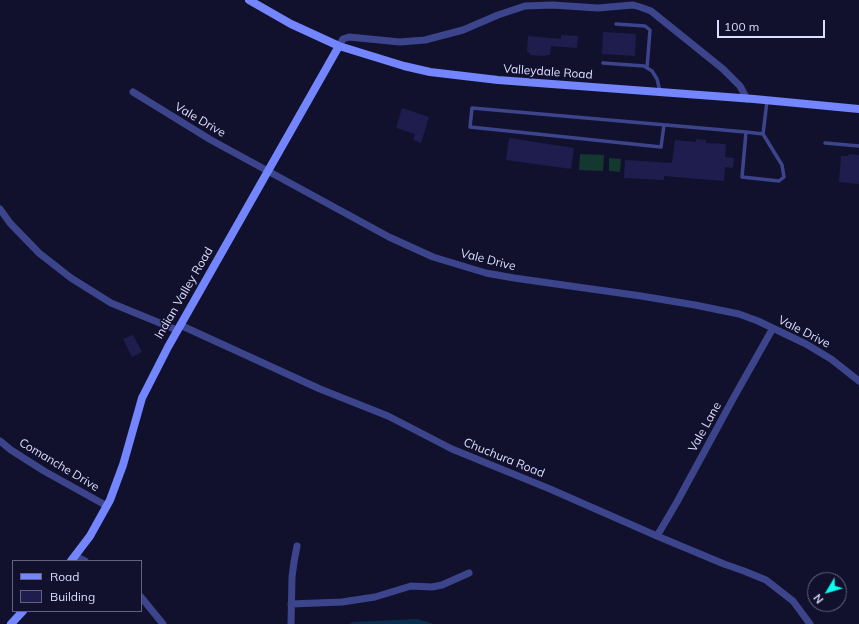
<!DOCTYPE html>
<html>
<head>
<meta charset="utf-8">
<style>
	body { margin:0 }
	#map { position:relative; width:859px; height:624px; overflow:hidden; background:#12112d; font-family:Mulish,sans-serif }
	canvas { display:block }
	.legend { position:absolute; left:12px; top:560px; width:130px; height:52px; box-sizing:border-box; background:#12112d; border:1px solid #636381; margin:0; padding:5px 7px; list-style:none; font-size:12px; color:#dddeff }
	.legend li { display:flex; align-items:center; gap:8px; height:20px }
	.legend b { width:20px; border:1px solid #636381 }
	.north { position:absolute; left:807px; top:572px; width:40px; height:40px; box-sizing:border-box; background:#12112d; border:1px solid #636381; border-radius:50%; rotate:232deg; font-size:11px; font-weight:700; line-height:16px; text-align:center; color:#dddeff }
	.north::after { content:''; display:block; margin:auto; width:14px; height:18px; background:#09fff1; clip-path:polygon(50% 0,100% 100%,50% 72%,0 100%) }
	.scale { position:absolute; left:717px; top:20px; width:108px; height:18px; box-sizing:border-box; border:2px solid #dddeff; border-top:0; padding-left:5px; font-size:12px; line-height:14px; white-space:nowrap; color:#dddeff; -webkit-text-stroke:3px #12112d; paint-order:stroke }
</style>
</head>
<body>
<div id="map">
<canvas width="859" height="624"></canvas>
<ul class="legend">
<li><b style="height:5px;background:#7486ff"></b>Road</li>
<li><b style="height:11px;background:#1f1d4e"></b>Building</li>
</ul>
<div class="north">N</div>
<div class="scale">100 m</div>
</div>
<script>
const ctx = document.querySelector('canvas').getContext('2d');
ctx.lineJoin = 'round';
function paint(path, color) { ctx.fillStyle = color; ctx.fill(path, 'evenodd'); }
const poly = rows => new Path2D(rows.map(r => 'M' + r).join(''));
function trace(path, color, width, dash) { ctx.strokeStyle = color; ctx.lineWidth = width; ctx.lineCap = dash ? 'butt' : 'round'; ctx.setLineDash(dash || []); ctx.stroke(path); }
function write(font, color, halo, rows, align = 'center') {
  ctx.font = font + ' Mulish,sans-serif'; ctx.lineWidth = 3; ctx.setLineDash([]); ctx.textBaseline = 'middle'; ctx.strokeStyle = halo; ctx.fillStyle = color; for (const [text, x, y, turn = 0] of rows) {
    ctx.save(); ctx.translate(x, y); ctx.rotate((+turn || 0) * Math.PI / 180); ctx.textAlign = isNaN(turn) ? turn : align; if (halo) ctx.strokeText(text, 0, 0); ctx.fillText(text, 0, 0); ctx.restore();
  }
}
const green = poly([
	[580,154,604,155,603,171,579,170],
	[609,158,621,159,620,172,609,171]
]);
const water = poly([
	[417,619,434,624,349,624,353,622]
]);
const building = poly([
	[603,32,636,34,635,56,602,54],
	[561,35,578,36,577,48,551,46,550,55,546,55,546,56,530,55,530,53,527,52,528,36,561,39],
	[402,108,429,117,421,143,413,140,415,134,396,128],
	[509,138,574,148,571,169,506,160],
	[696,139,706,140,706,143,726,144,725,157,734,158,733,168,725,167,724,181,664,176,664,180,624,178,625,160,672,163,675,140,696,142],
	[849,154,859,155,859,184,839,182,841,156,848,156],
	[133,335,142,352,132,357,123,339]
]);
const lane = poly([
	[616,24,645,26,650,30,647,68],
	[603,63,644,66,652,71,657,79,660,91],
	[664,125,661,147,470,127,472,108,746,132],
	[763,134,746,132,742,177,779,181,784,177,782,165,763,134,767,101],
	[825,143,859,146]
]);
const street = poly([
	[339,46,343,39,349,37,400,42,425,40,463,30,498,15,525,6,552,5,598,8,633,5,640,7,651,11,723,69,740,86,747,99],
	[133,92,211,140,389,237,433,257,486,273,514,278,641,296,695,305,739,314,758,321,806,344,831,359,859,381],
	[0,209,10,223,39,253,71,278,111,303,177,330],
	[180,325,320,389,388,416,452,449,550,489,657,536,724,564,744,571,766,580,793,601,810,624],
	[0,441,11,450,44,471,107,506],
	[657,536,677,502,734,397,773,328],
	[75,556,85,561],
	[141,597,163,624],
	[291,604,342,602,375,597,411,586,432,587,442,585,469,573],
	[291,624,292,577,294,562,297,546]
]);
const secondary = poly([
	[249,0,291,24,339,46,404,66,430,72,498,80,754,99,859,109],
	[71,561,90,536,110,500,123,465,142,398,168,347,339,46],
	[11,624,23,611]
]);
const streetNames = [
	["Valleydale Road",548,72,4],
	["Vale Drive",200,120,30],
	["Vale Drive",488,260,14],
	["Indian Valley Road",184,293,-60],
	["Vale Drive",804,332,27],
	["Vale Lane",705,427,-61],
	["Chuchura Road",504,458,22],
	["Comanche Drive",59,465,31]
];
paint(green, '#143730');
paint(water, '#0a2d4d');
paint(building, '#1f1d4e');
trace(lane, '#3c458c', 3.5);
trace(street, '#3c458c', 7);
trace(secondary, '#7486ff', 8);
write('12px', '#dddeff', '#12112d', streetNames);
</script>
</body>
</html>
